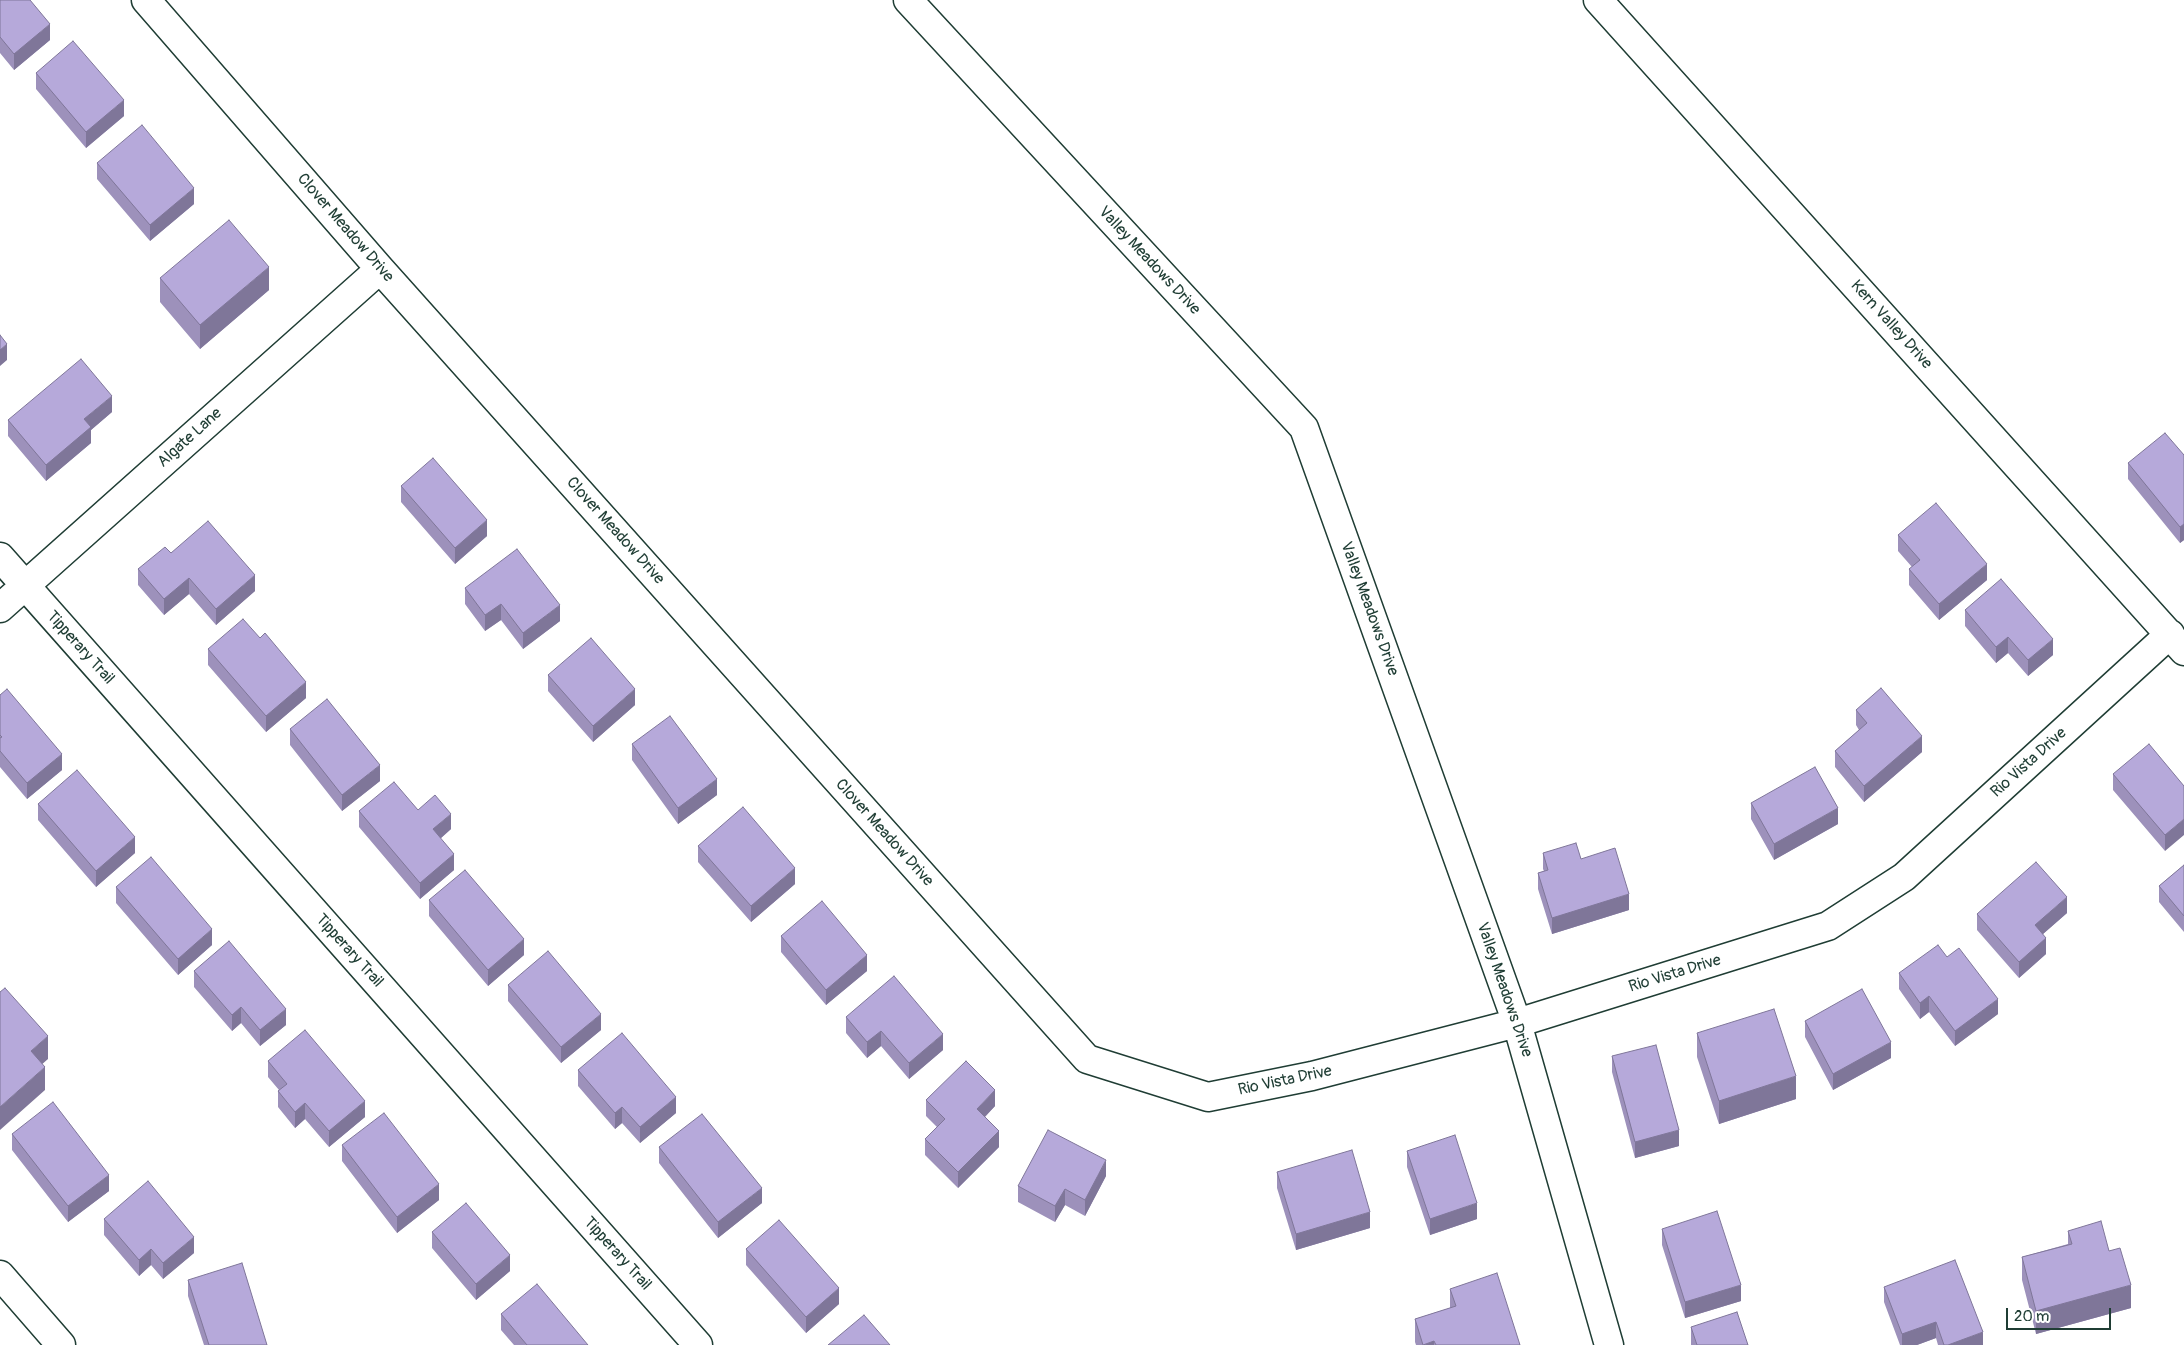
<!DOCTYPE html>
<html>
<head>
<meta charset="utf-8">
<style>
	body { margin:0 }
	#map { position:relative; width:2184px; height:1345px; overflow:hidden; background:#fff; font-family:Pangolin,sans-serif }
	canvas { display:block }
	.scale { position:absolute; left:2006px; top:1308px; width:105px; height:22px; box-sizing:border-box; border:2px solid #1f3d34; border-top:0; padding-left:6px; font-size:15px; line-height:18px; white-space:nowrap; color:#1f3d34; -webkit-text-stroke:4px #fff; paint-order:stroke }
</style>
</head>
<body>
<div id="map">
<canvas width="2184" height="1345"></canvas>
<div class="scale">20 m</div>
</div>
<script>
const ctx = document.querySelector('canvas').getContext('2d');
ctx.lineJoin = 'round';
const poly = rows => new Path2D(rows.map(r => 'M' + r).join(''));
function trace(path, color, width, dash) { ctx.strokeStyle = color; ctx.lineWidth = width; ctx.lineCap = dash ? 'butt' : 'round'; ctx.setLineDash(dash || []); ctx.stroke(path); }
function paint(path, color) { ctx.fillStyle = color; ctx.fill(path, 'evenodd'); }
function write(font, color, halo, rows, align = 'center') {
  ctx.font = font + ' Pangolin,sans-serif'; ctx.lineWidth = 4; ctx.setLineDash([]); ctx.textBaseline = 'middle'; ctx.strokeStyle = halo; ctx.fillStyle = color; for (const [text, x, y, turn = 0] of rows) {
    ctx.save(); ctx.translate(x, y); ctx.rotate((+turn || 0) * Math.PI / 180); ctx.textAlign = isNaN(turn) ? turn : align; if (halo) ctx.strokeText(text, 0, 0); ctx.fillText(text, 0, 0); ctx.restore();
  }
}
const minor = poly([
	[146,0,380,269,1087,1059,1208,1097,1312,1076,1517,1023,1828,926,1904,877,2170,634],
	[908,0,1304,428,1517,1023,1609,1345],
	[1598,0,2184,651],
	[0,557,698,1345],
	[0,608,380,269],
	[0,1275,61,1345]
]);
const wall = poly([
	[0,0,50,40,14,70,0,53],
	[36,73,124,116,86,148,36,89],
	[97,163,194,204,150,241,97,179],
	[160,278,269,290,200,349,160,302],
	[112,412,91,430,91,443,46,481,8,436,8,420],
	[2184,455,2184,540,2180,543,2128,479,2128,463],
	[401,486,487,536,455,564,401,502],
	[1898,535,1987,580,1939,620,1909,585,1909,569,1912,567,1898,551],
	[171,553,255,591,216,625,189,594,164,615,138,585,138,569],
	[465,588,560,621,523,649,501,620,485,631,465,604],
	[1965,610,2053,655,2028,676,2008,653,1996,663,1965,626],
	[208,649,306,698,266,732,208,665],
	[548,675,635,705,593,742,548,691],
	[0,695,62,770,27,799,0,767],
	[1856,710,1922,752,1864,802,1835,767,1835,751,1859,730,1856,725],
	[290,729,380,781,342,811,290,745],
	[632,744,717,795,678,824,632,760],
	[2113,774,2184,786,2165,851,2113,790],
	[1751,803,1838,824,1774,860,1751,819],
	[38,804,135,853,96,887,38,820],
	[418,810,451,829,440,839,454,870,420,899,359,827,359,811],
	[698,846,795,884,751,922,698,862],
	[1543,853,1581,859,1629,910,1552,934,1538,889,1538,873,1544,871,1543,869],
	[2184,865,2184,932,2159,902,2159,886],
	[116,887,212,945,178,975,116,903],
	[429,900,524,955,488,986,429,916],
	[2067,913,2043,934,2046,954,2019,978,1977,930,1977,914],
	[781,936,867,971,826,1005,781,952],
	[1947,957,1998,1014,1955,1046,1929,1012,1920,1019,1899,989,1899,973],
	[194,971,286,1025,260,1046,241,1023,232,1031,194,987],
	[508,985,601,1030,561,1063,508,1001],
	[846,1017,943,1050,909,1079,881,1046,867,1058,846,1033],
	[1805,1021,1891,1058,1833,1090,1805,1037],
	[1697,1033,1796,1099,1719,1124,1697,1057],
	[1612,1056,1679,1146,1635,1158,1612,1072],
	[268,1061,365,1117,329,1147,305,1119,295,1128,278,1107,278,1091,279,1090,268,1077],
	[578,1070,676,1113,640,1143,622,1123,615,1129,578,1086],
	[926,1100,995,1106,985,1117,999,1147,958,1188,925,1155,925,1139,937,1127,926,1116],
	[12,1134,109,1191,68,1222,12,1150],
	[342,1145,439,1200,397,1233,342,1161],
	[659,1147,762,1203,718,1238,659,1163],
	[1407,1151,1477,1219,1430,1235,1407,1167],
	[1277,1172,1370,1228,1296,1250,1277,1188],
	[1106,1176,1085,1216,1065,1205,1055,1222,1018,1202,1018,1186],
	[104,1219,194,1253,163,1279,151,1265,139,1276,104,1235],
	[1662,1229,1741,1301,1685,1318,1662,1245],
	[2068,1231,2109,1251,2131,1308,2036,1334,2022,1280,2022,1257,2068,1244],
	[432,1232,510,1271,476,1300,432,1248],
	[746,1249,839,1304,806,1333,746,1265],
	[188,1280,267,1345,204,1345,188,1296],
	[1884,1287,1983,1345,1938,1345,1936,1338,1917,1345,1900,1345,1884,1302],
	[1450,1289,1520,1345,1416,1345,1415,1342,1415,1319,1450,1308],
	[501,1314,588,1345,514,1345,501,1330],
	[1691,1327,1748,1345,1691,1345]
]);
const shadedWall = poly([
	[50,24,50,40,14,70,14,54],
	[124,100,124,116,86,148,86,132],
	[194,188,194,204,150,241,150,225],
	[269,267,269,290,200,349,200,325],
	[7,344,7,360,0,366,0,350],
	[112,396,112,412,91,430,91,443,46,481,46,465,84,419],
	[487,520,487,536,455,564,455,548],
	[2184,524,2184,540,2180,543,2180,527],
	[1987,564,1987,580,1939,620,1939,604],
	[255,575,255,591,216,625,216,609],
	[189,578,189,594,164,615,164,599],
	[501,604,501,620,485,631,485,615],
	[560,605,560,621,523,649,523,633],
	[2008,637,2008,653,1996,663,1996,647],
	[2053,639,2053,655,2028,676,2028,660],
	[306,682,306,698,266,732,266,716],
	[635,689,635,705,593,742,593,726],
	[1922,736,1922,752,1864,802,1864,786],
	[62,754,62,770,27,799,27,783],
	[380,765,380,781,342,811,342,795],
	[717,779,717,795,678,824,678,808],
	[1838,808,1838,824,1774,860,1774,844],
	[451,814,451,829,433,845,433,829],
	[2184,819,2184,835,2165,851,2165,835],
	[135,837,135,853,96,887,96,871],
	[454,854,454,870,420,899,420,883],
	[795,868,795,884,751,922,751,906],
	[1629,894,1629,910,1552,934,1552,918],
	[2067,897,2067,913,2035,941,2035,925],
	[212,929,212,945,178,975,178,959],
	[2046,938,2046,954,2019,978,2019,962],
	[524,939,524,955,488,986,488,970],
	[867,955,867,971,826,1005,826,990],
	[1929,996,1929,1012,1920,1019,1920,1003],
	[1998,999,1998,1014,1955,1046,1955,1031],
	[241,1007,241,1023,232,1031,232,1015],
	[286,1009,286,1025,260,1046,260,1030],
	[601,1014,601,1030,561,1063,561,1047],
	[881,1031,881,1046,867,1058,867,1042],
	[943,1034,943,1050,909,1079,909,1063],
	[48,1036,48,1059,31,1074,31,1051],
	[1891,1042,1891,1058,1833,1090,1833,1074],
	[45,1067,45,1090,0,1130,0,1107],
	[1796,1076,1796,1099,1719,1124,1719,1101],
	[995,1090,995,1106,977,1125,977,1109],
	[676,1097,676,1113,640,1143,640,1127],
	[365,1101,365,1117,329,1147,329,1131],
	[305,1103,305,1119,295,1128,295,1112],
	[622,1107,622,1123,615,1129,615,1113],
	[1679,1130,1679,1146,1635,1158,1635,1142],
	[999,1131,999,1147,958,1188,958,1172],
	[1106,1160,1106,1176,1085,1216,1085,1200],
	[109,1175,109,1191,68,1222,68,1206],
	[439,1184,439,1200,397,1233,397,1217],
	[762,1188,762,1203,718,1238,718,1222],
	[1065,1189,1065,1205,1055,1222,1055,1206],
	[1477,1203,1477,1219,1430,1235,1430,1219],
	[1370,1212,1370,1228,1296,1250,1296,1234],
	[194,1237,194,1253,163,1279,163,1263],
	[151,1249,151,1265,139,1276,139,1260],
	[510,1255,510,1271,476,1300,476,1284],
	[1741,1285,1741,1301,1685,1318,1685,1302],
	[2131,1285,2131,1308,2036,1334,2036,1311],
	[839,1288,839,1304,806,1333,806,1317],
	[1936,1322,1936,1338,1917,1345,1902,1345,1902,1334],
	[1983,1332,1983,1345,1948,1345],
	[1434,1341,1434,1345,1424,1345]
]);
const building = poly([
	[0,0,30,0,50,24,14,54,0,37,0,0],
	[73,41,124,100,86,132,36,73,73,41],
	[142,125,194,188,150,225,97,163,142,125],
	[229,220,269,267,200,325,160,278,229,220],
	[0,335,7,344,0,350,0,335],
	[81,359,112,396,84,419,91,427,46,465,8,420,81,359],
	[2165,433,2184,455,2184,524,2180,527,2128,463,2165,433],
	[433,458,487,520,455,548,401,486,433,458],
	[1936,503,1987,564,1939,604,1909,569,1920,560,1898,535,1936,503],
	[208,521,255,575,216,609,189,578,164,599,138,569,165,547,171,553,208,521],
	[517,549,560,605,523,633,501,604,485,615,465,588,517,549],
	[2001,579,2053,639,2028,660,2008,637,1996,647,1965,610,2001,579],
	[243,619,260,638,265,633,306,682,266,716,208,649,243,619],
	[591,638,635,689,593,726,548,675,591,638],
	[1881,688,1922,736,1864,786,1835,751,1867,723,1856,710,1881,688],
	[7,689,62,754,27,783,0,751,0,738,2,737,0,735,0,695,7,689],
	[327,699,380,765,342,795,290,729,327,699],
	[670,716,717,779,678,808,632,744,670,716],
	[2149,744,2184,786,2184,819,2165,835,2113,774,2149,744],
	[1815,767,1838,808,1774,844,1751,803,1815,767],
	[77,770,135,837,96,871,38,804,77,770],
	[394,782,418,810,435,795,451,814,433,829,454,854,420,883,359,811,394,782],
	[743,807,795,868,751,906,698,846,743,807],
	[1576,843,1581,859,1615,848,1629,894,1552,918,1538,873,1548,870,1543,853,1576,843],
	[151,857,212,929,178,959,116,887,151,857],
	[2036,862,2067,897,2035,925,2046,938,2019,962,1977,914,2036,862],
	[2184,865,2184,916,2159,886,2184,865],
	[465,870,524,939,488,970,429,900,465,870],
	[822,901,867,955,826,990,781,936,822,901],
	[229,941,286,1009,260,1030,241,1007,232,1015,194,971,229,941],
	[1938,945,1947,957,1959,948,1998,999,1955,1031,1929,996,1920,1003,1899,973,1938,945],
	[548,951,601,1014,561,1047,508,985,548,951],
	[894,976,943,1034,909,1063,881,1031,867,1042,846,1017,894,976],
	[5,988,48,1036,31,1051,45,1067,0,1107,0,992,5,988],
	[1862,989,1891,1042,1833,1074,1805,1021,1862,989],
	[1774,1009,1796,1076,1719,1101,1697,1033,1774,1009],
	[305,1030,365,1101,329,1131,305,1103,295,1112,278,1091,287,1084,268,1061,305,1030],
	[622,1033,676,1097,640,1127,622,1107,615,1113,578,1070,622,1033],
	[1656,1045,1679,1130,1635,1142,1612,1056,1656,1045],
	[966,1061,995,1090,977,1109,999,1131,958,1172,925,1139,945,1119,926,1100,966,1061],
	[53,1102,109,1175,68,1206,12,1134,53,1102],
	[384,1113,439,1184,397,1217,342,1145,384,1113],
	[702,1114,762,1188,718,1222,659,1147,702,1114],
	[1048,1130,1106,1160,1085,1200,1065,1189,1055,1206,1018,1186,1048,1130],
	[1455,1135,1477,1203,1430,1219,1407,1151,1455,1135],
	[1352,1150,1370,1212,1296,1234,1277,1172,1352,1150],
	[148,1181,194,1237,163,1263,151,1249,139,1260,104,1219,148,1181],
	[466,1203,510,1255,476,1284,432,1232,466,1203],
	[1717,1211,1741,1285,1685,1302,1662,1229,1717,1211],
	[779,1220,839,1288,806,1317,746,1249,779,1220],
	[2101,1221,2109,1251,2120,1248,2131,1285,2036,1311,2022,1257,2072,1244,2068,1231,2101,1221],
	[1955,1260,1983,1332,1948,1345,1944,1345,1936,1322,1902,1334,1884,1287,1955,1260],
	[242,1263,267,1345,209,1345,188,1280,242,1263],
	[1497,1273,1520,1345,1436,1345,1434,1341,1423,1345,1415,1319,1456,1306,1450,1289,1497,1273],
	[537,1284,588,1345,527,1345,501,1314,537,1284],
	[1737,1312,1748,1345,1697,1345,1691,1327,1737,1312],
	[864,1315,890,1345,828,1345,864,1315]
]);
const streetNames = [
	["Clover Meadow Drive",345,228,49],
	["Valley Meadows Drive",1149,261,47],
	["Kern Valley Drive",1891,325,48],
	["Algate Lane",190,438,-42],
	["Clover Meadow Drive",615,531,48],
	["Valley Meadows Drive",1369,609,70],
	["Tipperary Trail",80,648,48],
	["Rio Vista Drive",2029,763,-42],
	["Clover Meadow Drive",884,833,48],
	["Tipperary Trail",349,951,48],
	["Rio Vista Drive",1675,974,-17],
	["Valley Meadows Drive",1504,990,71],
	["Rio Vista Drive",1285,1081,-12],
	["Tipperary Trail",617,1254,48]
];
trace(minor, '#1f3d34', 31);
trace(minor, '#fff', 28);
paint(wall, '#9d91bb');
paint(shadedWall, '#7f7699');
paint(building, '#b6a9da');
trace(building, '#7f7699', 1);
write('16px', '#1f3d34', '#fff', streetNames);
</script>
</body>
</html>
